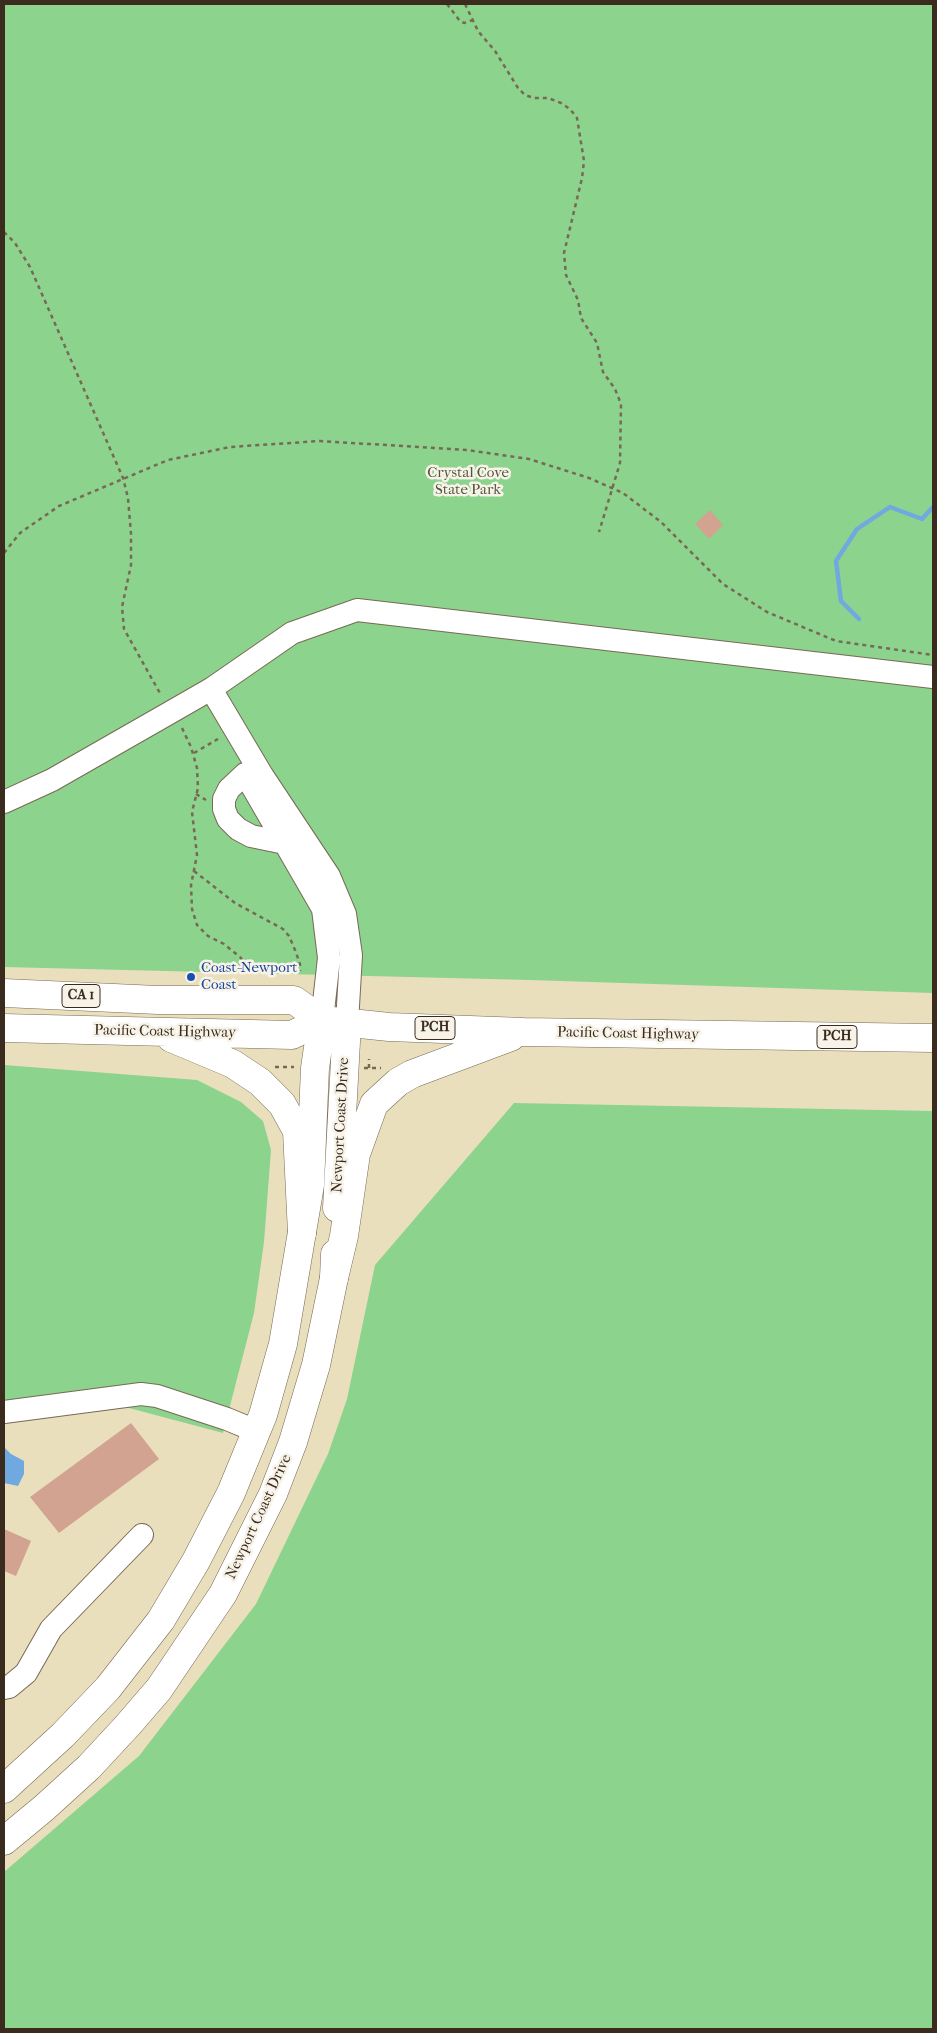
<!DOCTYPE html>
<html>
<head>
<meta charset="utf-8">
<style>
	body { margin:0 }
	#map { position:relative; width:937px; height:2033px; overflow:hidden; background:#eadfbc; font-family:"IM FELL French Canon",serif }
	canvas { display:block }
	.frame { position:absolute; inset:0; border:5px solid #3b2a1e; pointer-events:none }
</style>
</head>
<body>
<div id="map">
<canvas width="937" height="2033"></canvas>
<div class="frame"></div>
</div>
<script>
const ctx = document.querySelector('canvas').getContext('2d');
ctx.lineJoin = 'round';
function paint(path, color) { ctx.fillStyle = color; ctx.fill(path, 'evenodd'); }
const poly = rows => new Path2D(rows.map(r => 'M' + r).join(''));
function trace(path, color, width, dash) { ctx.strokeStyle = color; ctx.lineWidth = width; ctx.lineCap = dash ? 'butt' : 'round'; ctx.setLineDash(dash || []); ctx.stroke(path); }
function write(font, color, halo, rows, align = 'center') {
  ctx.font = font + ' "IM FELL French Canon",serif'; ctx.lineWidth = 5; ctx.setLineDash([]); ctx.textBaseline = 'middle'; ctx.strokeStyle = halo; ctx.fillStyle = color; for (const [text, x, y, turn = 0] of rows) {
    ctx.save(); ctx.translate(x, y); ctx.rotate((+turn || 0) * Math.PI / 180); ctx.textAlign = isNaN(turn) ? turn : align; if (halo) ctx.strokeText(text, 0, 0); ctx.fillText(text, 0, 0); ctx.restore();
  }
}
const green = poly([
	[4,4,933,4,933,993,530,980,4,967],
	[4,1065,197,1080,241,1102,263,1121,271,1150,264,1242,254,1313,223,1433,99,1400,4,1408],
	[514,1103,933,1111,933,2029,4,2029,4,1872,139,1756,256,1604,328,1454,347,1399,375,1265]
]);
const water = poly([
	[4,1447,11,1454,24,1461,24,1474,18,1486,4,1483]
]);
const stream = poly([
	[859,619,841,601,836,561,857,529,890,507,922,519,933,507]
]);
const building = poly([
	[710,510,723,525,709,539,695,524],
	[131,1423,159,1459,59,1533,30,1497],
	[4,1529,31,1541,16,1576,4,1571]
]);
const path = poly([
	[447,4,460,21,464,23,473,20],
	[465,4,478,31,495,51,518,88,525,95,534,98,548,98,561,103,570,109,577,118,584,161,582,178,564,253,566,275,578,300,581,318,597,343,603,372,615,389,621,404,620,463,599,532],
	[4,232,15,243,30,267,123,478,128,498,131,534,131,565,122,607,124,629,161,695],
	[4,553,20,533,59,506,168,460,230,447,320,441,467,450,529,459,589,478,623,493,661,522,723,584,767,612,836,641,933,655],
	[182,728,191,747,197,768,198,788,192,812,197,855,191,885,192,909,197,925,208,936,224,944,241,958,245,970],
	[194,753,218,739],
	[196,794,206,800],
	[194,871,235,903,283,929,289,936,295,950,300,964,300,971],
	[275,1067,294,1067],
	[364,1068,381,1068],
	[369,1068,369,1059]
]);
const minor = poly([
	[211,689,262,775,329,876,345,914,351,955,347,1023],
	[245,774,323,909,329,958,322,1020],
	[259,774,245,774,229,789,224,799,224,809,228,819,238,829,251,836,285,843],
	[4,802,52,780,171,712,211,689,292,633,357,610,933,677],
	[4,1412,141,1394,157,1396,227,1419,256,1431],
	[4,1688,9,1687,26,1673,51,1629,142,1535]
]);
const major = poly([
	[337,1208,347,1023],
	[4,1789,63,1735,108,1688,161,1620,196,1561,231,1493,263,1415,283,1344,310,1185,315,1068,322,1020],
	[4,1841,44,1808,89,1767,128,1725,159,1689,223,1594,273,1494,293,1442,316,1365,334,1278,335,1254]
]);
const highway = poly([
	[4,993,158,1000,294,1000,322,1020,389,1027,524,1032,933,1038],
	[4,1028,292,1035,322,1020],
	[171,1038,233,1064,260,1082,282,1104,297,1131,302,1233],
	[334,1278,344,1236,356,1154,374,1104,398,1082,412,1074,511,1037]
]);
const markers = [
	[191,977,5,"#1a4fb4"]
];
const shields = [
	[81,996,38],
	[435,1028,40],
	[837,1037,40]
];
const shieldNames = [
	["CA 1",81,996],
	["PCH",435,1028],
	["PCH",837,1037]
];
const parkNames = [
	["Crystal Cove",468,473],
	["State Park",468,490]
];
const transitNames = [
	["Coast-Newport",201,968],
	["Coast",201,985]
];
const streetNames = [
	["Pacific Coast Highway",165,1032,1],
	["Pacific Coast Highway",628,1034,1],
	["Newport Coast Drive",341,1125,-87],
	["Newport Coast Drive",259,1517,-65]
];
paint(green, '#8cd38d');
paint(water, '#70a9df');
trace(stream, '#70a9df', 4.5);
paint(building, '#d2a390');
trace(minor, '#786955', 24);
trace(major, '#786955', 29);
trace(highway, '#786955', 29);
trace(path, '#786955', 2.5, [4, 4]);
trace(minor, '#fff', 22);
trace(major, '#fff', 28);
trace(highway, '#fff', 28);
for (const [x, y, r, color] of markers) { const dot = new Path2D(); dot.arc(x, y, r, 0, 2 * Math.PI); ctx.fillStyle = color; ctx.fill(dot); trace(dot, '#f7f3e8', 2); }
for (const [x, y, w] of shields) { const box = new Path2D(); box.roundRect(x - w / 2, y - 11.5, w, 23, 4); ctx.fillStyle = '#f7f3e8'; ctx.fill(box); trace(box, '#3b2a1e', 1); }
write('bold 14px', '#3b2a1e', null, shieldNames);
write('15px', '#4f543a', '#f7f3e8', parkNames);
write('15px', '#164399', '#f7f3e8', transitNames, 'left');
write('15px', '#3b2a1e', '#f7f3e8', streetNames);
</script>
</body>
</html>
